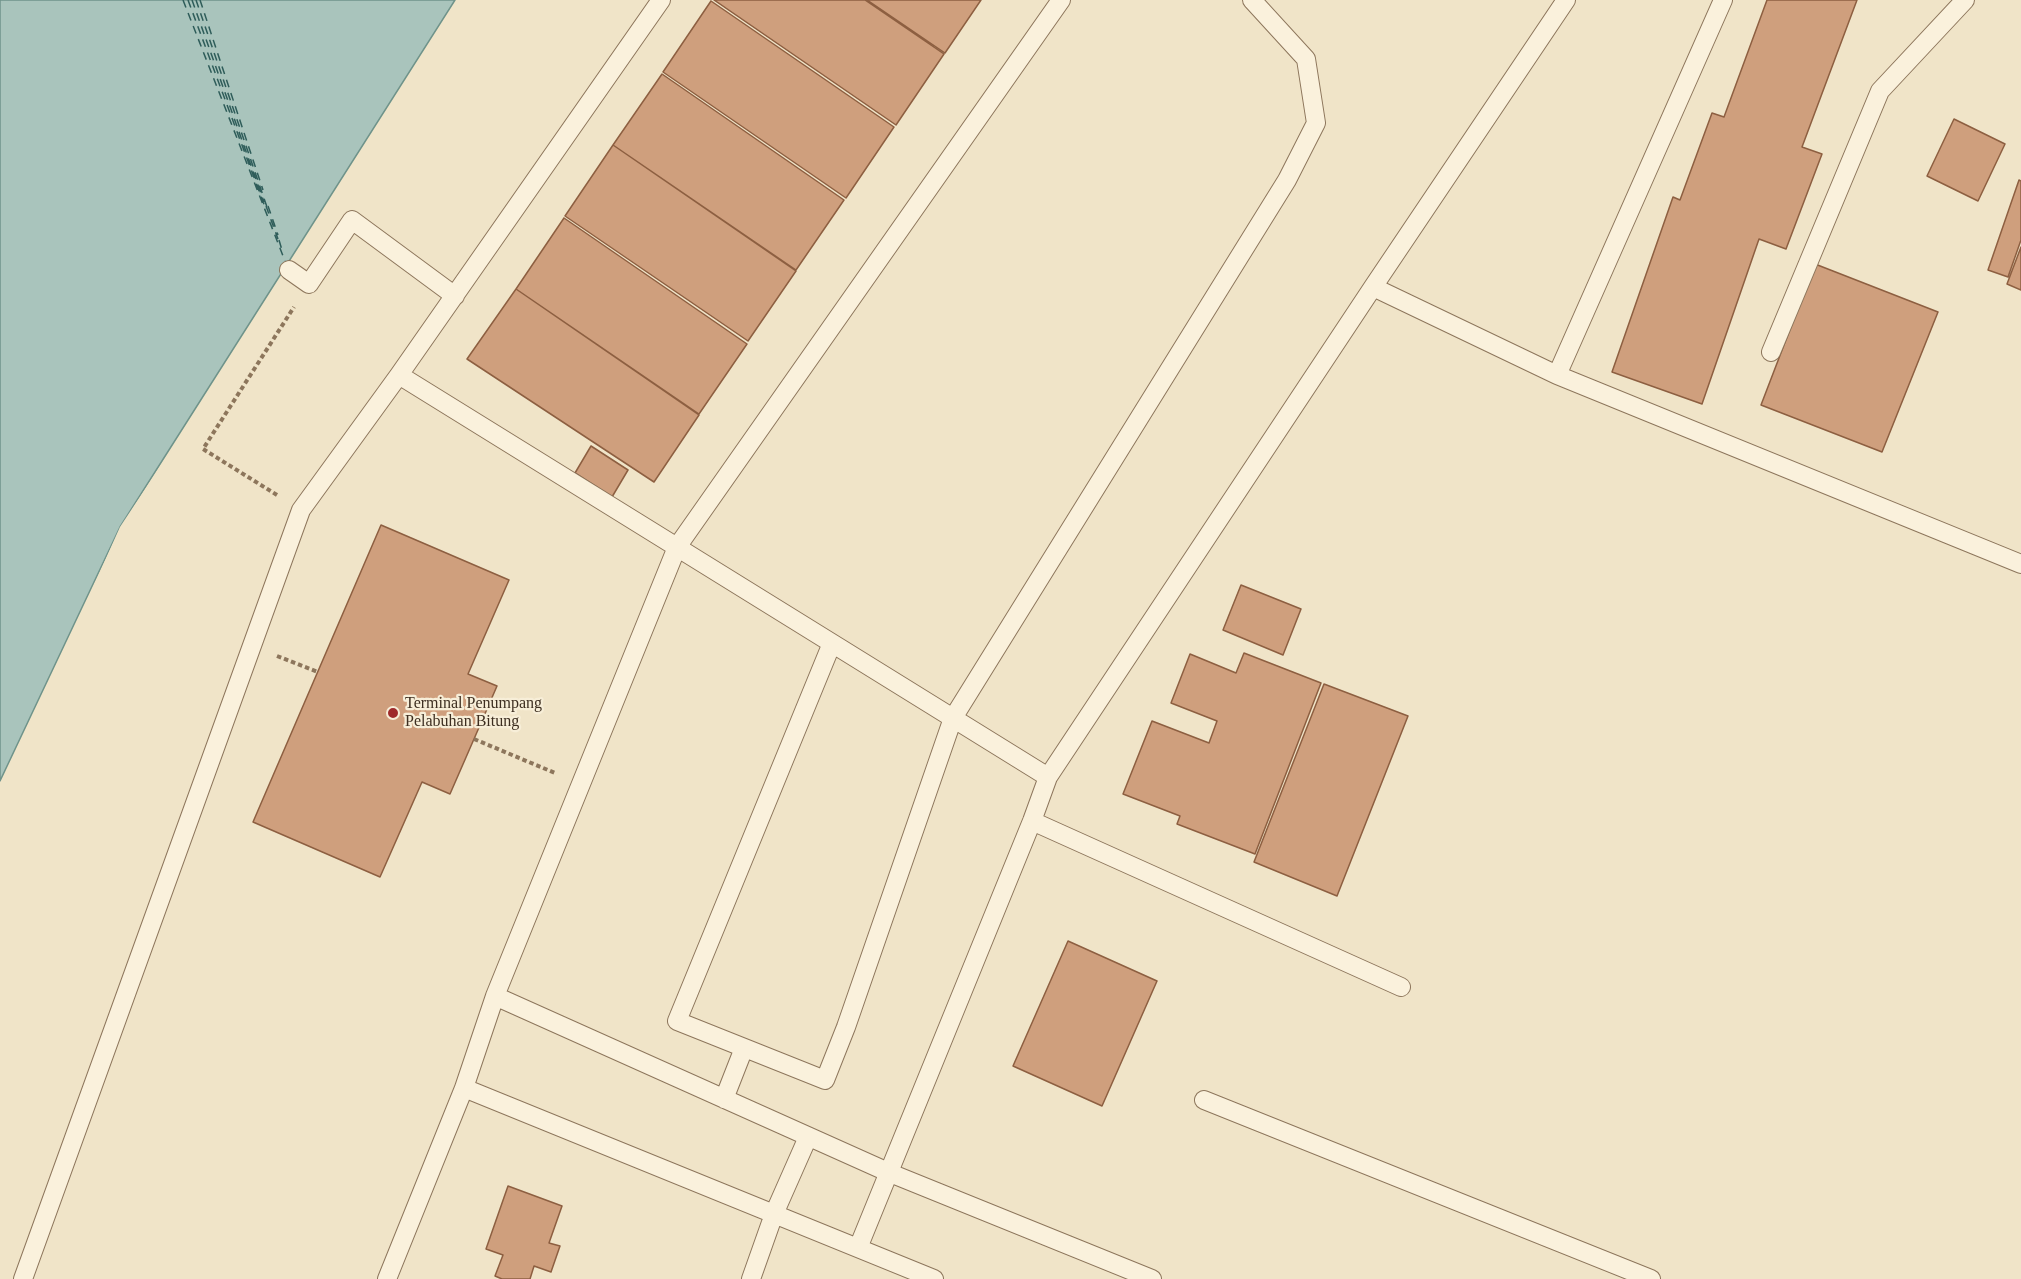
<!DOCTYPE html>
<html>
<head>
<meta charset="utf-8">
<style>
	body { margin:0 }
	canvas { display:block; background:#f0e4c8 }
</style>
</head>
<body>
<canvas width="2021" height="1279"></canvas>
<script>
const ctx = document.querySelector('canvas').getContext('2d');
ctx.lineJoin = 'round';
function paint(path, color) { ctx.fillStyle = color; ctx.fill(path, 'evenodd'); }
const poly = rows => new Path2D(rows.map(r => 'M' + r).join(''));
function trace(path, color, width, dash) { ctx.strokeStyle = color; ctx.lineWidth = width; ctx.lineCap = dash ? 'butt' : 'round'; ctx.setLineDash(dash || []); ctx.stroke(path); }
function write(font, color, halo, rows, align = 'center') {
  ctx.font = font + ' "Times New Roman",serif'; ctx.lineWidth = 4.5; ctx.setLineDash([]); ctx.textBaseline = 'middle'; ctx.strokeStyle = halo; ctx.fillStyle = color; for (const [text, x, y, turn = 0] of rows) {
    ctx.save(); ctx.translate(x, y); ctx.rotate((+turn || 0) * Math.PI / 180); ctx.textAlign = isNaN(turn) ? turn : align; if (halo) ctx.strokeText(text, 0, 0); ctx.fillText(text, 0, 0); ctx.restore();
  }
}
const water = poly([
	[0,0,455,0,120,527,0,781,0,0]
]);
const pier = poly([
	[227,365,122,528,78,621,120,527]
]);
const ferry = poly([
	[183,0,285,261],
	[188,0,265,207],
	[192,0,264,202],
	[196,0,267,207],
	[200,0,263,190],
	[266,206,278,239],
	[268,206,278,235],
	[279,240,282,250]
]);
const building = poly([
	[714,0,865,0,944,54,896,125,714,0],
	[867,0,981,0,945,53,867,0],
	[1767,0,1857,0,1802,147,1822,154,1786,249,1759,239,1702,404,1612,372,1673,197,1680,200,1712,113,1724,117,1767,0],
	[711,1,894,127,846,198,663,72,711,1],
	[662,74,844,200,796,270,613,145,662,74],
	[1954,119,2005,144,1978,201,1927,176,1954,119],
	[613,145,796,271,748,341,565,216,613,145],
	[2019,180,2021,181,2021,240,2008,277,1988,270,2019,180],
	[564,218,747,344,699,414,516,289,564,218],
	[2021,247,2021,290,2007,284,2021,247],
	[1815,264,1938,312,1882,452,1761,405,1815,264],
	[516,289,699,415,654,482,467,359,516,289],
	[591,446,628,470,612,497,575,473,591,446],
	[381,525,509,580,468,674,497,686,474,739,450,794,422,782,380,877,253,822,381,525],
	[1241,585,1301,609,1283,655,1223,630,1241,585],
	[1244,653,1321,683,1255,854,1177,824,1180,816,1123,794,1152,721,1209,743,1217,721,1171,703,1190,654,1236,673,1244,653],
	[1324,684,1408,716,1337,896,1254,862,1324,684],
	[1068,941,1157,981,1102,1106,1013,1066,1068,941],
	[508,1186,562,1206,549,1243,560,1246,551,1272,534,1266,530,1279,502,1279,495,1276,503,1255,486,1249,508,1186]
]);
const path = poly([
	[277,495,203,449,294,307],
	[277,656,318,672],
	[474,739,555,773]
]);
const lane = poly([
	[289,270,309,284,352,220,455,296],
	[1373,287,1557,375,1723,0],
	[1771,352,1880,91,1965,0],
	[399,375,1048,777],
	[1557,375,2021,564],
	[832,643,677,1021,825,1080,846,1027,953,718,1287,180,1316,123,1306,59,1252,0],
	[1032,821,1401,987],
	[495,996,890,1173,1152,1279],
	[464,1088,934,1279],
	[724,1099,744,1048],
	[1204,1100,1651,1279],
	[858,1248,1032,821,1048,777,1373,287,1566,0],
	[23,1279,301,510,399,375,661,0],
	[387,1279,464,1088,495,996,677,547,1061,0],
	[751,1279,774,1214,808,1137]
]);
const markers = [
	[393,713,6,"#9e2a2b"]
];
const poiNames = [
	["Terminal Penumpang",405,704],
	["Pelabuhan Bitung",405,722]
];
paint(water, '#a9c4bc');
trace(water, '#6f938a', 1.5);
paint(pier, '#f0e4c8');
trace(ferry, '#2f5d5a', 1.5, [8, 6]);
paint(building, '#cf9f7d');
trace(building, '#8d5f41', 1.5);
trace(lane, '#8d765c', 20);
trace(path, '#8d765c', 4, [4.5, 3]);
trace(lane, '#faf1dc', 18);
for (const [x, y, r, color] of markers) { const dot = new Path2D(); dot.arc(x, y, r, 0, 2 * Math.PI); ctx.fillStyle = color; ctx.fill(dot); trace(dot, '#f7eed8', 2); }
write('16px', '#3d2e20', '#f7eed8', poiNames, 'left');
</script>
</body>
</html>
